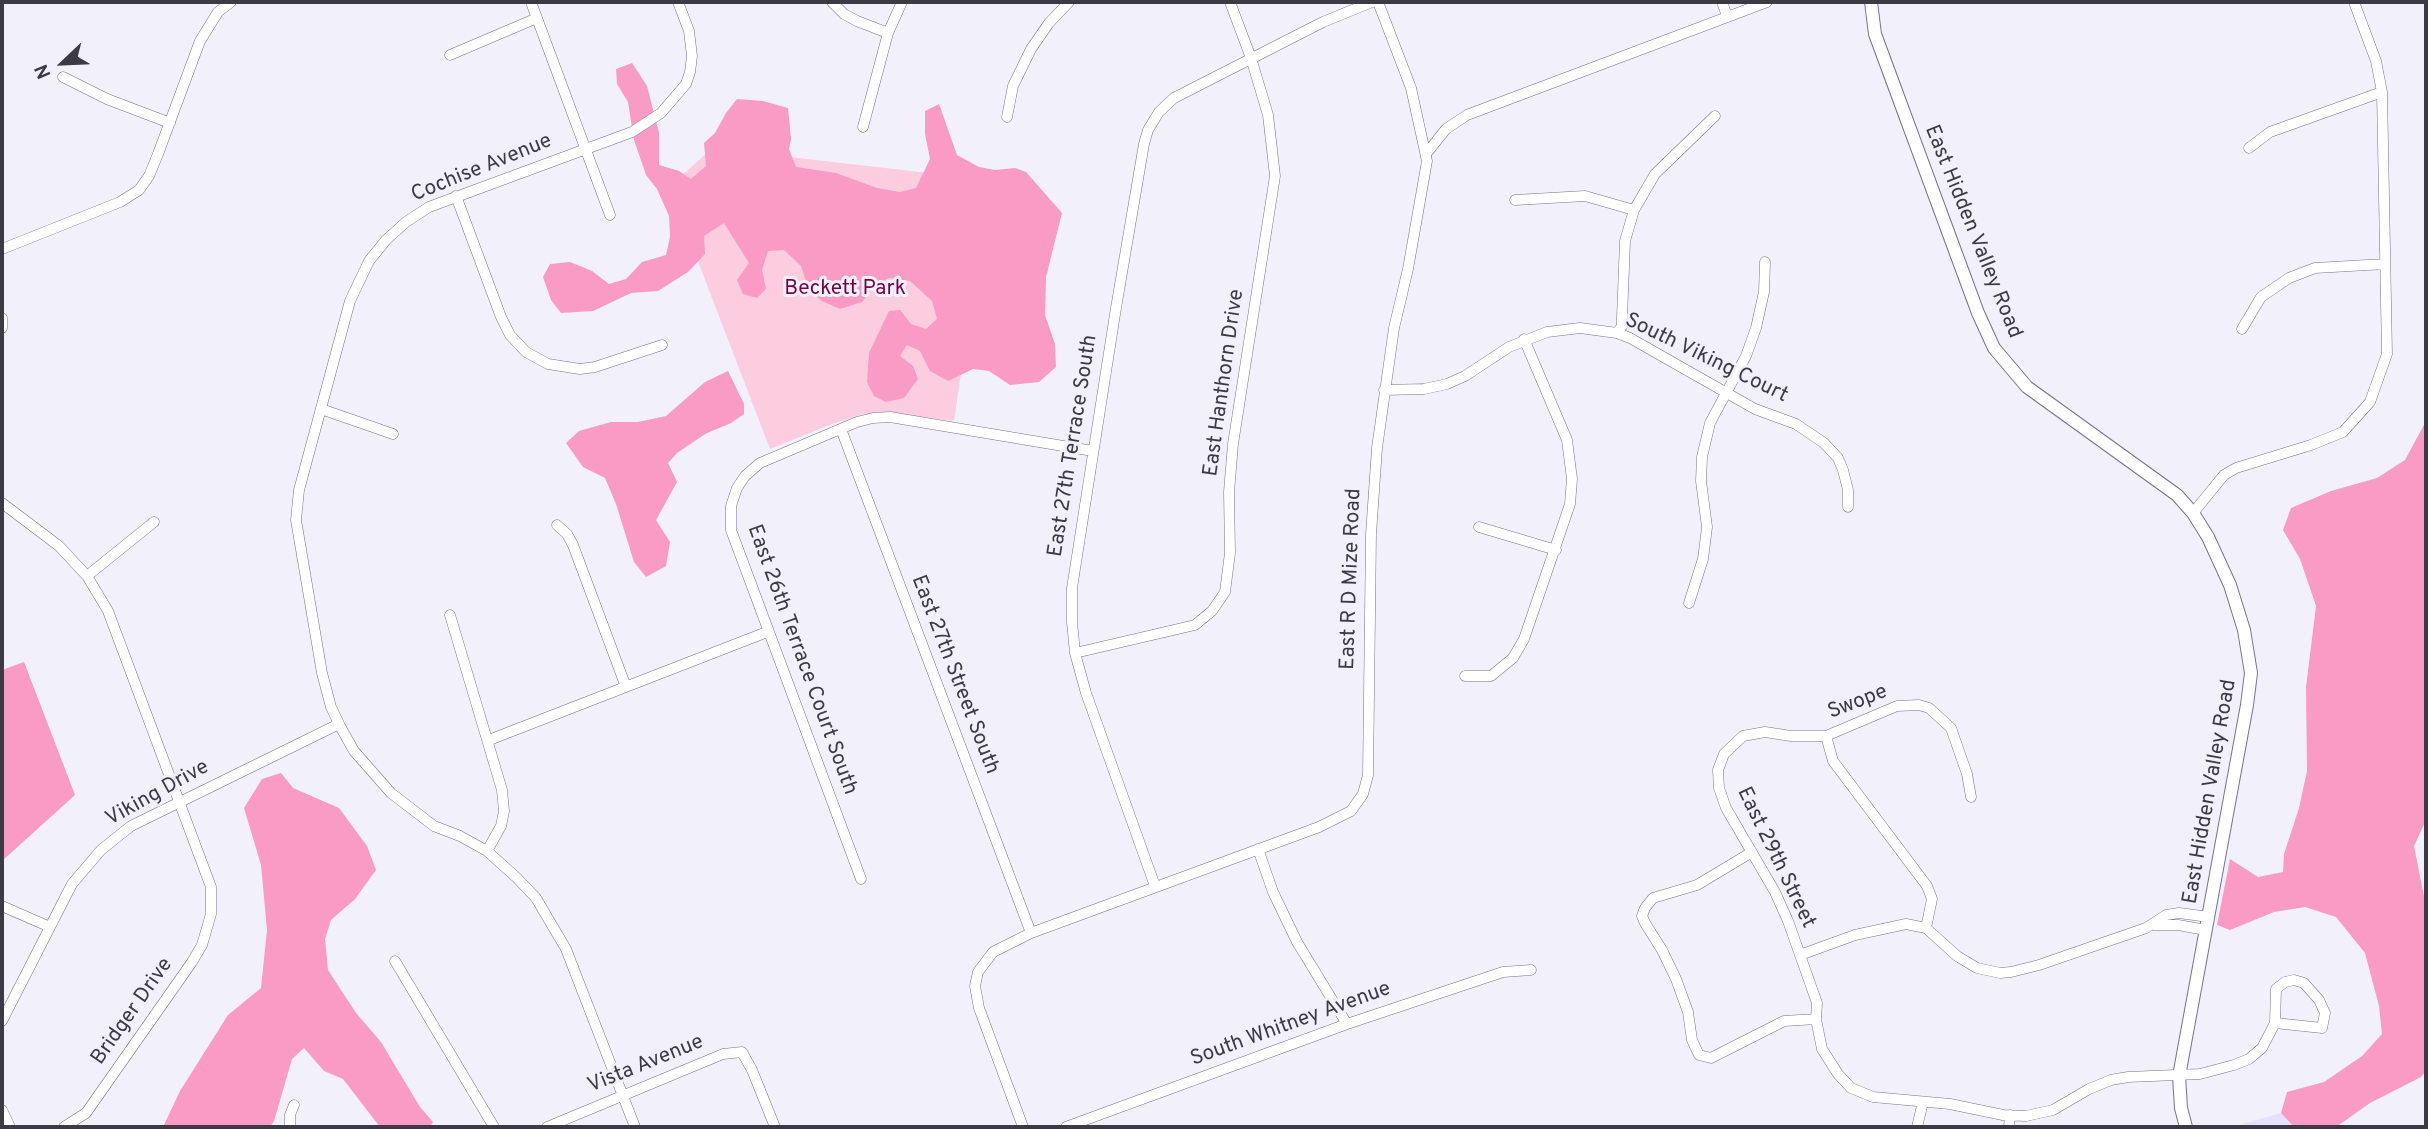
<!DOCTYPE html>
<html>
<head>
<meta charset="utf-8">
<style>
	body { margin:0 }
	#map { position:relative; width:2428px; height:1129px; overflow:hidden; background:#f1f0fb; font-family:Overpass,sans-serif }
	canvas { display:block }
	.frame { position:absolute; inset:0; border:4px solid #3c3b45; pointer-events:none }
	.north { position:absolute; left:28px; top:28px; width:70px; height:70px; -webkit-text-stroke:5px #f1f0fb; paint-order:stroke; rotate:247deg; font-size:19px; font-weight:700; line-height:28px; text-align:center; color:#3c3b45 }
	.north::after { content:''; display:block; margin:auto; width:24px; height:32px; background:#3c3b45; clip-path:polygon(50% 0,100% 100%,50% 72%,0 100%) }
</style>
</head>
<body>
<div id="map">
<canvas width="2428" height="1129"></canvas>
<div class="frame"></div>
<div class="north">N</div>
</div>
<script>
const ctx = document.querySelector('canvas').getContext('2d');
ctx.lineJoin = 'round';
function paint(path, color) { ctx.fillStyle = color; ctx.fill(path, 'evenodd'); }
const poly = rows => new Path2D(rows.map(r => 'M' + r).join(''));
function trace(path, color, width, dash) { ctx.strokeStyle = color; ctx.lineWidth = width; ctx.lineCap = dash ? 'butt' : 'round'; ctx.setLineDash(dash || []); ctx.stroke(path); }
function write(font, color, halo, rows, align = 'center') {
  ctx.font = font + ' Overpass,sans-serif'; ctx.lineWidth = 6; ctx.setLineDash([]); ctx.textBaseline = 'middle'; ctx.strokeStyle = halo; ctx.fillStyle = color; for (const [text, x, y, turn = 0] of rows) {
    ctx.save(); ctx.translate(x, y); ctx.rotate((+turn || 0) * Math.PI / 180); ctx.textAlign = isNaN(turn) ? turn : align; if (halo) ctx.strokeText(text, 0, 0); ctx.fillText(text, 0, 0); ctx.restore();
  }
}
const built = poly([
	[2281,1113,2294,1127,2232,1127]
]);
const green = poly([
	[712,148,989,180,954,421,881,412,864,414,832,424,770,449,694,251,675,182]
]);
const forest = poly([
	[632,63,647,86,659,133,659,165,679,171,691,179,706,166,704,143,715,133,726,113,737,99,763,101,788,108,791,139,789,149,796,167,836,173,877,188,900,192,916,188,930,159,925,134,925,111,939,104,957,155,979,167,995,170,1015,168,1026,172,1062,213,1046,277,1045,315,1055,344,1056,367,1039,382,1010,385,989,371,973,369,948,381,930,371,920,351,907,345,900,356,913,366,918,379,904,398,886,402,874,396,867,382,869,353,889,311,900,310,911,324,926,329,937,319,932,301,910,281,889,278,874,286,862,302,840,309,822,301,809,290,801,266,784,250,768,251,762,270,766,289,757,298,743,294,737,280,749,263,724,223,704,236,705,254,688,272,658,291,631,293,593,311,561,313,551,300,543,277,550,264,570,262,592,271,609,284,626,279,642,262,666,255,670,237,669,216,657,189,646,175,634,140,628,102,617,84,616,69],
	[728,371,744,404,744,414,731,423,705,434,677,453,668,463,677,482,656,520,670,542,666,566,646,577,634,562,616,504,605,478,583,467,566,443,579,431,611,422,638,422,666,416,705,382],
	[2426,421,2426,820,2414,846,2426,907,2426,1071,2421,1077,2370,1103,2336,1127,2294,1127,2281,1113,2287,1092,2324,1082,2362,1056,2382,1034,2379,1006,2365,953,2336,917,2305,907,2274,912,2230,930,2217,925,2230,859,2258,877,2283,872,2284,854,2299,808,2307,771,2306,687,2316,606,2300,559,2283,530,2291,508,2331,491,2377,478,2405,460],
	[24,662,75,795,2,861,2,670],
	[281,773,293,788,339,808,367,846,376,870,355,899,331,920,325,939,328,970,356,1013,381,1042,420,1107,433,1122,430,1127,380,1127,343,1079,324,1071,304,1048,292,1059,274,1121,270,1127,163,1127,180,1091,228,1015,261,988,267,930,261,865,244,808,262,779]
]);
const minor = poly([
	[531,2,610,215],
	[832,2,844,14,857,21,888,33],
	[1722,2,1727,16],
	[450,55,537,18],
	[63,77,107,99,170,123],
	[1007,117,1013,86,1031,49,1049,23,1069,2],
	[863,127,888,33,902,2],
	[2249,148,2270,132,2382,92],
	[1426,154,1446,129,1467,115,1767,2],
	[456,196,501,317,510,335,526,352,548,364,580,369,595,367,662,345],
	[1515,200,1585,196,1634,210],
	[2,249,120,202,139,190,149,176,158,154,200,41,218,12,231,2],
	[2,318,2,328],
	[2242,329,2261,297,2289,278,2315,268,2385,264],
	[1617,333,1622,326,1622,318,1625,241,1634,210,1655,174,1715,116],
	[1384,390,1424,389,1447,384,1465,376,1509,347,1547,332,1580,328,1617,333,1630,338,1755,409,1796,424,1824,443,1838,458,1843,470,1848,490,1848,507],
	[321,409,393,434],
	[841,429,1031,933],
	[2,503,59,546,87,576,108,611,211,887,211,914,202,945,192,962,86,1113,64,1127],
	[2193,513,2224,475,2236,468,2311,445,2343,432,2370,402,2387,354,2382,92,2376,61,2354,2],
	[557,525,567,534,573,545,626,687],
	[1479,527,1556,550],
	[87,576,154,522],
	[1689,603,1703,559,1707,527,1701,481,1702,457,1710,423,1746,356,1756,328,1764,292,1765,262],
	[450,615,502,790,504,811,501,826,487,851],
	[1075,653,1195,625,1212,611,1225,592,1230,553,1229,492,1233,444,1275,176,1268,115,1251,58,1230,2],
	[1465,676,1491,676,1513,658,1524,639,1570,504,1572,479,1567,440,1524,339],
	[1826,736,1833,761,1927,886,1932,899,1926,928],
	[489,740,767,632],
	[1971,797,1967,774,1951,728,1929,708,1919,705,1897,706,1826,736,1791,736,1765,732,1743,736,1724,754,1718,770,1719,788,1726,808,1775,892,1788,921,1817,1003,1816,1019,1822,1049,1838,1074,1851,1088,1873,1097,1950,1104,2003,1115,2026,1116,2053,1110,2089,1089,2111,1080,2128,1077,2200,1074,2234,1065,2249,1059,2262,1048,2275,1023,2276,989,2285,982,2294,980,2304,983,2319,1000,2325,1013,2322,1028,2275,1023],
	[1258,849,1273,892,1297,942,1347,1024],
	[1752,852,1697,885,1653,898,1645,908,1642,916,1645,923,1662,950,1676,979,1688,1012,1692,1040,1699,1055,1711,1058,1784,1021,1816,1019],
	[861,879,731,530,731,506,737,488,745,476,760,463,857,422,873,418,890,417,1093,451],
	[1155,886,1086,693,1075,653,1072,622,1072,588,1116,308,1144,144,1148,130,1159,112,1174,98,1323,22,1372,2],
	[2,906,50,927],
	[2154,925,2178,925,2206,930],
	[1800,955,1855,935,1906,924,1926,928,1957,956,1977,968,2000,973,2011,972,2039,965,2146,928,2166,915,2179,913,2209,917],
	[395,961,494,1127],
	[2,1021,72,884,101,850,131,826,339,724],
	[2,1110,10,1127],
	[290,1127,290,1115,294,1105],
	[547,1127,723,1054,742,1052,752,1070,775,1127],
	[635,1127,566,949,536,898,517,878,487,851,460,836,434,826,391,793,354,751,340,726,331,707,322,673,296,520,299,490,350,301,369,261,386,240,406,222,429,207,632,132,661,113,686,84,690,72,692,56,689,31,678,2],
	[1023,1127,979,1008,975,986,978,972,993,952,1031,933,1319,827,1351,811,1363,794,1368,775,1371,534,1377,448,1394,328,1408,269,1427,161,1411,88,1378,2],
	[1066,1127,1347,1024,1503,972,1531,970],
	[1917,1127,1923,1102],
	[2009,1127,2010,1115]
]);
const major = poly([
	[1871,2,1875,34,1978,313,1994,348,2027,387,2177,495,2193,513,2208,537,2230,585,2244,630,2251,673,2247,705,2179,1076,2181,1108,2186,1127]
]);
const streetNames = [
	["Cochise Avenue",482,169,-22],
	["East Hidden Valley Road",1972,232,68],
	["South Viking Court",1706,359,26],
	["East Hanthorn Drive",1225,383,-82],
	["East 27th Terrace South",1074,446,-81],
	["East R D Mize Road",1352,579,-88],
	["East 26th Terrace Court South",801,660,70],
	["East 27th Street South",954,675,69],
	["Swope",1858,703,-21],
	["East Hidden Valley Road",2211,792,-80],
	["Viking Drive",158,794,-29],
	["East 29th Street",1775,858,64],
	["Bridger Drive",133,1012,-55],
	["South Whitney Avenue",1291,1025,-20],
	["Vista Avenue",646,1065,-22]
];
const parkNames = [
	["Beckett Park",845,290]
];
paint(built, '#e3e1fc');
paint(green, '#fbcddf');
paint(forest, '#f99bc5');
trace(minor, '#76748b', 11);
trace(major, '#76748b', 14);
trace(minor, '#fff', 10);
trace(major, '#fff', 12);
write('21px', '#3c3b45', '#f1f0fb', streetNames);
write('21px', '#740047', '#f1f0fb', parkNames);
</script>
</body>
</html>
